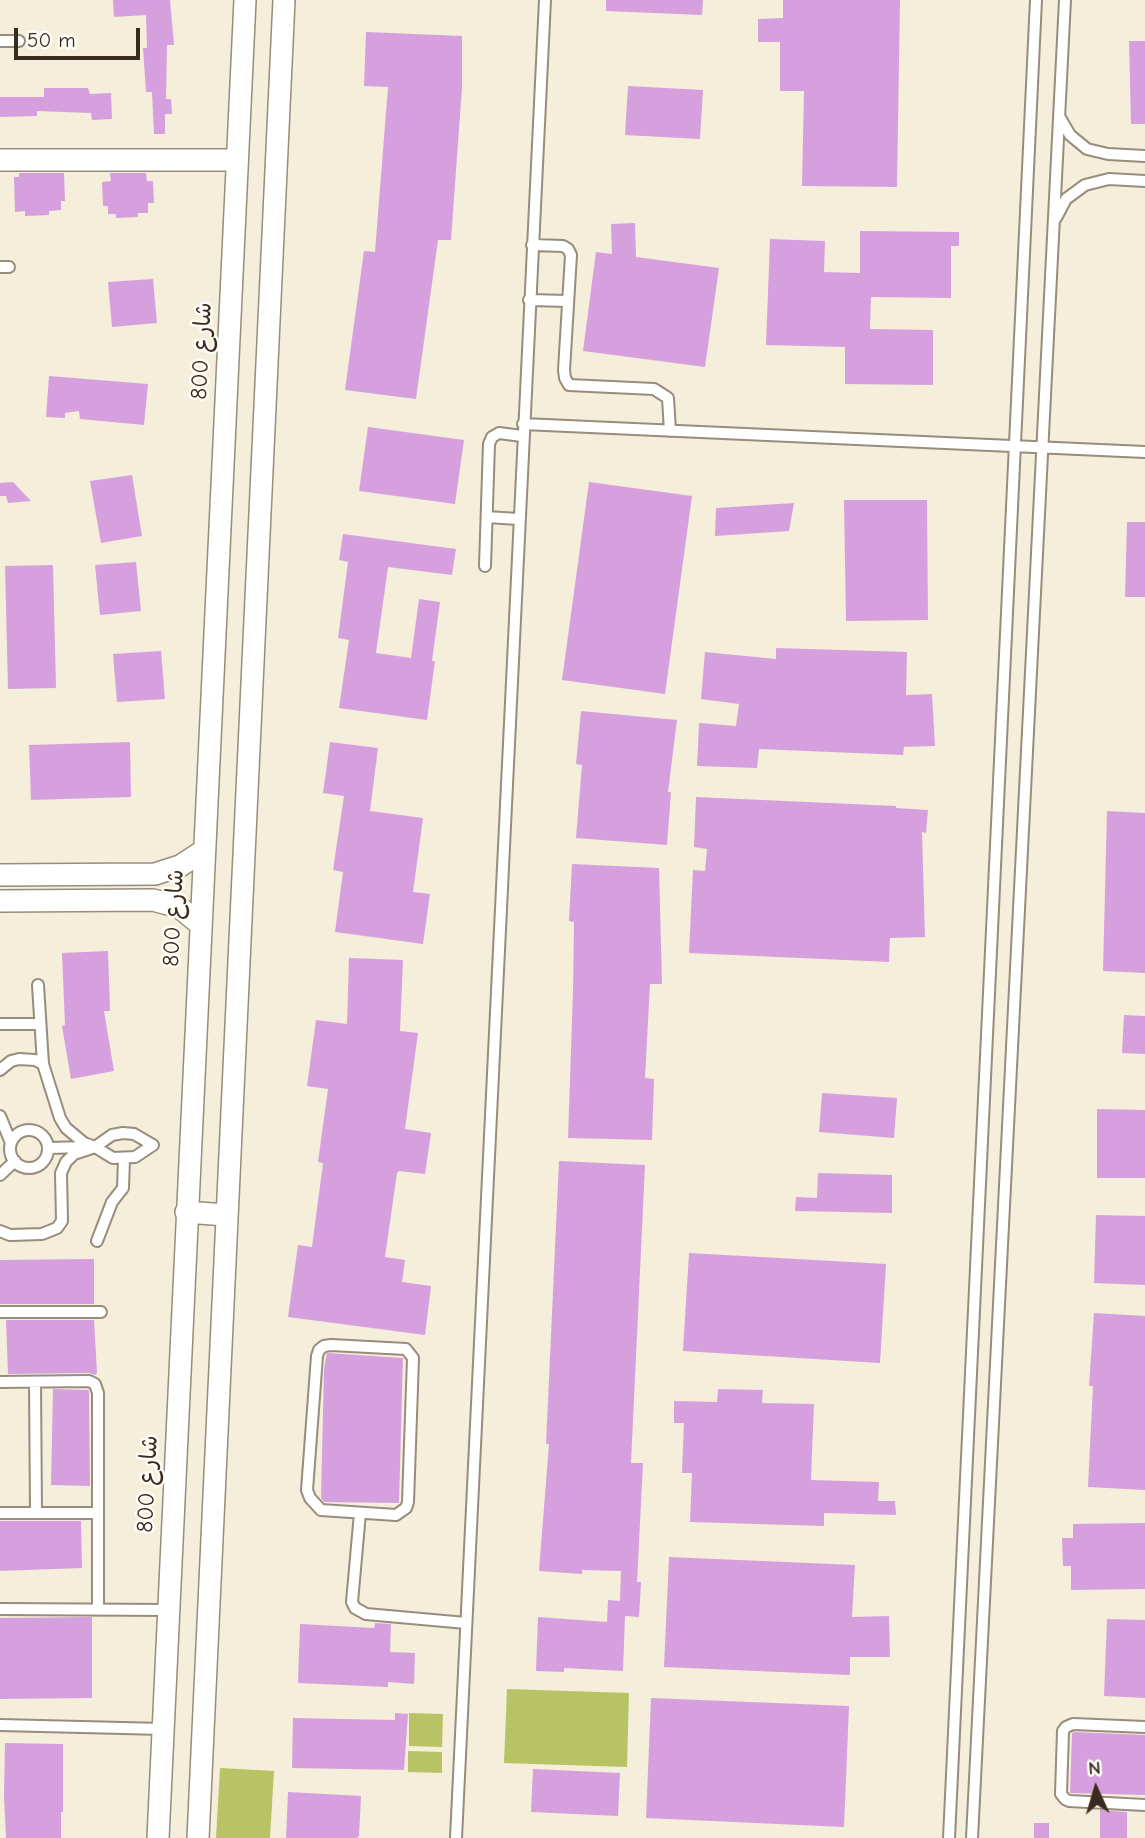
<!DOCTYPE html>
<html>
<head>
<meta charset="utf-8">
<style>
	body { margin:0 }
	#map { position:relative; width:1145px; height:1838px; overflow:hidden; background:#f4eeda; font-family:"Comic Neue",sans-serif }
	canvas { display:block }
	.north { position:absolute; left:1061px; top:1754px; width:70px; height:70px; -webkit-text-stroke:5px #fdfcf7; paint-order:stroke; rotate:356deg; font-size:19px; font-weight:700; line-height:28px; text-align:center; color:#3b2a1e }
	.north::after { content:''; display:block; margin:auto; width:24px; height:32px; background:#3b2a1e; clip-path:polygon(50% 0,100% 100%,50% 72%,0 100%) }
	.scale { position:absolute; left:14px; top:28px; width:126px; height:32px; box-sizing:border-box; border:4px solid #3b2a1e; border-top:0; padding-left:9px; font-size:21px; line-height:24px; white-space:nowrap; color:#3b2a1e; -webkit-text-stroke:5px #fdfcf7; paint-order:stroke }
</style>
</head>
<body>
<div id="map">
<canvas width="1145" height="1838"></canvas>
<div class="north">N</div>
<div class="scale">50 m</div>
</div>
<script>
const ctx = document.querySelector('canvas').getContext('2d');
ctx.lineJoin = 'round';
function paint(path, color) { ctx.fillStyle = color; ctx.fill(path, 'evenodd'); }
const poly = rows => new Path2D(rows.map(r => 'M' + r).join(''));
function trace(path, color, width, dash) { ctx.strokeStyle = color; ctx.lineWidth = width; ctx.lineCap = dash ? 'butt' : 'round'; ctx.setLineDash(dash || []); ctx.stroke(path); }
function write(font, color, halo, rows, align = 'center') {
  ctx.font = font + ' "Comic Neue","Playpen Sans Arabic",sans-serif'; ctx.lineWidth = 5; ctx.setLineDash([]); ctx.textBaseline = 'middle'; ctx.strokeStyle = halo; ctx.fillStyle = color; for (const [text, x, y, turn = 0] of rows) {
    ctx.save(); ctx.translate(x, y); ctx.rotate((+turn || 0) * Math.PI / 180); ctx.textAlign = isNaN(turn) ? turn : align; if (halo) ctx.strokeText(text, 0, 0); ctx.fillText(text, 0, 0); ctx.restore();
  }
}
const green = poly([
	[507,1689,629,1693,627,1767,504,1763],
	[409,1713,443,1714,442,1747,409,1746],
	[408,1751,442,1752,442,1773,408,1772],
	[220,1768,274,1771,270,1838,216,1838]
]);
const building = poly([
	[113,0,170,0,174,45,167,45,166,99,171,99,172,114,165,114,165,134,154,134,152,92,146,92,143,48,147,48,146,15,114,17],
	[606,0,703,0,702,15,606,11],
	[783,0,900,0,897,187,802,186,804,91,780,91,780,42,758,42,758,19,783,18],
	[366,32,462,36,462,88,451,240,438,240,416,399,345,390,364,251,375,252,388,87,364,86],
	[1129,41,1145,41,1145,124,1131,124],
	[628,86,703,90,700,139,625,135],
	[44,88,88,88,90,94,111,93,112,119,92,120,91,113,37,111,37,116,0,117,0,97,44,97],
	[19,173,64,173,65,201,61,201,61,210,49,211,49,215,25,216,25,211,15,212,14,177,19,177],
	[110,173,146,173,147,181,153,181,154,203,148,203,148,213,138,213,138,217,116,218,116,214,108,214,108,206,103,206,102,182,111,181],
	[635,223,636,257,719,268,705,367,583,351,596,252,612,254,611,224],
	[860,231,959,232,959,246,951,246,951,298,871,297,870,329,933,330,933,385,845,384,845,347,766,345,770,239,825,241,824,272,860,273],
	[153,279,157,323,112,327,108,282],
	[49,376,148,384,144,425,80,419,79,411,65,413,65,418,46,417],
	[368,427,464,440,455,504,359,491],
	[132,475,142,536,101,543,90,481],
	[13,482,31,501,8,503,6,496,0,496,0,483],
	[589,482,692,496,665,694,562,680],
	[844,500,927,500,928,620,846,621],
	[794,503,789,531,715,536,716,508],
	[1127,522,1145,522,1145,597,1125,597],
	[343,534,456,549,452,575,388,567,376,653,411,658,419,599,440,602,432,661,435,661,427,720,339,708,349,640,338,638,348,562,339,560],
	[136,562,141,611,100,615,95,565],
	[53,565,56,688,8,689,5,566],
	[776,648,907,652,906,695,932,694,935,746,904,747,903,755,759,749,757,768,697,766,699,723,736,726,739,704,701,699,705,652,776,659],
	[161,651,165,699,117,702,113,654],
	[581,711,677,720,668,792,671,792,667,845,576,838,582,765,576,764],
	[130,742,131,797,31,800,29,745],
	[330,742,378,748,370,811,423,818,413,892,430,894,423,944,335,932,343,872,333,870,344,796,323,793],
	[696,797,896,806,896,808,928,810,926,833,922,832,925,937,890,938,889,962,689,953,693,870,705,871,707,849,694,847],
	[1107,811,1145,813,1145,973,1103,971],
	[572,864,659,868,662,984,650,984,645,1078,654,1079,652,1140,568,1138,573,991,574,922,569,921],
	[108,951,110,1011,104,1011,114,1071,71,1079,62,1026,65,1025,62,953],
	[349,958,403,960,400,1031,418,1033,405,1129,431,1133,425,1174,399,1171,397,1173,385,1257,405,1260,402,1282,431,1286,425,1335,288,1317,298,1245,312,1247,323,1163,318,1162,328,1089,307,1086,316,1020,347,1024],
	[1124,1015,1145,1016,1145,1054,1122,1053],
	[822,1093,897,1098,894,1138,819,1132],
	[1097,1109,1145,1110,1145,1178,1097,1178],
	[559,1161,645,1165,631,1463,643,1463,637,1582,641,1582,639,1617,625,1616,623,1671,564,1668,564,1672,536,1671,538,1617,607,1622,608,1600,620,1601,621,1571,582,1570,582,1574,539,1571,549,1444,546,1444],
	[818,1173,892,1175,892,1213,795,1211,796,1197,817,1198],
	[1096,1215,1145,1216,1145,1285,1094,1283],
	[689,1253,886,1264,880,1363,683,1351],
	[94,1259,94,1304,0,1304,0,1260],
	[1094,1313,1145,1316,1145,1490,1088,1487,1093,1386,1089,1386],
	[6,1320,94,1320,97,1373,95,1375,89,1373,8,1374],
	[327,1353,403,1358,399,1503,324,1502,321,1498,324,1369],
	[53,1389,89,1390,90,1486,51,1485],
	[718,1389,763,1390,762,1403,814,1404,811,1480,879,1482,878,1501,895,1501,896,1515,824,1513,824,1526,690,1522,692,1473,682,1473,684,1423,674,1423,674,1401,717,1402],
	[0,1521,81,1521,82,1568,0,1571],
	[1145,1523,1145,1589,1071,1590,1071,1566,1063,1566,1062,1538,1073,1538,1073,1524],
	[669,1557,855,1565,852,1617,889,1616,890,1657,850,1657,850,1675,664,1667],
	[92,1617,92,1698,0,1699,0,1618],
	[1107,1619,1145,1620,1145,1698,1104,1696],
	[375,1623,391,1624,390,1652,415,1653,414,1684,388,1682,388,1687,298,1683,300,1624,374,1628],
	[651,1698,849,1706,844,1827,646,1818],
	[395,1713,408,1714,404,1770,292,1768,293,1718,395,1720],
	[1074,1732,1145,1735,1145,1795,1070,1793,1072,1733],
	[5,1743,63,1744,63,1812,61,1812,61,1838,6,1838,4,1796],
	[533,1769,620,1773,618,1816,531,1812],
	[288,1792,361,1796,359,1836,357,1838,286,1838],
	[1100,1810,1127,1812,1127,1838,1100,1838],
	[1034,1823,1049,1823,1049,1838,1034,1838]
]);
const service = poly([
	[0,41,19,41],
	[1059,116,1070,135,1087,149,1108,154,1145,156],
	[1056,218,1066,199,1085,185,1109,179,1145,181],
	[532,245,563,246,568,249,571,255,564,370,565,378,569,385,654,389,668,398,670,431],
	[0,267,9,267],
	[529,300,568,301],
	[523,424,1145,452],
	[487,517,518,519],
	[485,566,489,444,492,437,499,433,522,436],
	[0,1024,40,1024],
	[0,1070,11,1061,19,1059,35,1060,43,1064],
	[0,1116,11,1143],
	'10 1149a19 19 0 1 1 38 0a19 19 0 1 1-38 0Z',
	[48,1148,85,1147],
	[0,1175,15,1161],
	[0,1231,10,1235,42,1234,57,1228,62,1221,61,1173,66,1162,74,1154,95,1147,112,1135,123,1133,134,1134,153,1145,135,1157,113,1158,95,1147,84,1143,66,1128,60,1118,43,1064,38,985],
	[97,1241,112,1202,123,1188,124,1159],
	[0,1312,101,1312],
	[331,1345,406,1349,413,1358,408,1502,406,1508,396,1515,321,1510,310,1498,307,1490,317,1356,319,1350,324,1346,331,1345],
	[0,1382,89,1381,95,1384,98,1393,98,1610],
	[35,1382,36,1513],
	[0,1513,98,1513],
	[360,1513,352,1602,355,1608,366,1614,466,1623],
	[0,1609,169,1610],
	[0,1725,163,1729],
	[1145,1727,1073,1724,1066,1727,1063,1731,1061,1794,1065,1799,1069,1801,1145,1805],
	[456,1838,545,0],
	[949,1838,1036,0],
	[972,1838,1065,0]
]);
const minor = poly([
	[0,160,237,160],
	[0,875,155,874,180,866,203,851],
	[0,901,153,900,179,907,200,924],
	[186,1212,226,1215],
	[158,1838,245,0],
	[198,1838,284,0]
]);
const streetNames = [
	["شارع 800",202,351,-87],
	["شارع 800",174,918,-87],
	["شارع 800",148,1484,-87]
];
paint(green, '#b7c365');
paint(building, '#d6a0de');
trace(service, '#988c7c', 14);
trace(minor, '#988c7c', 24);
trace(service, '#fff', 10);
trace(minor, '#fff', 21);
write('23px', '#3b2a1e', '#fdfcf7', streetNames);
</script>
</body>
</html>
